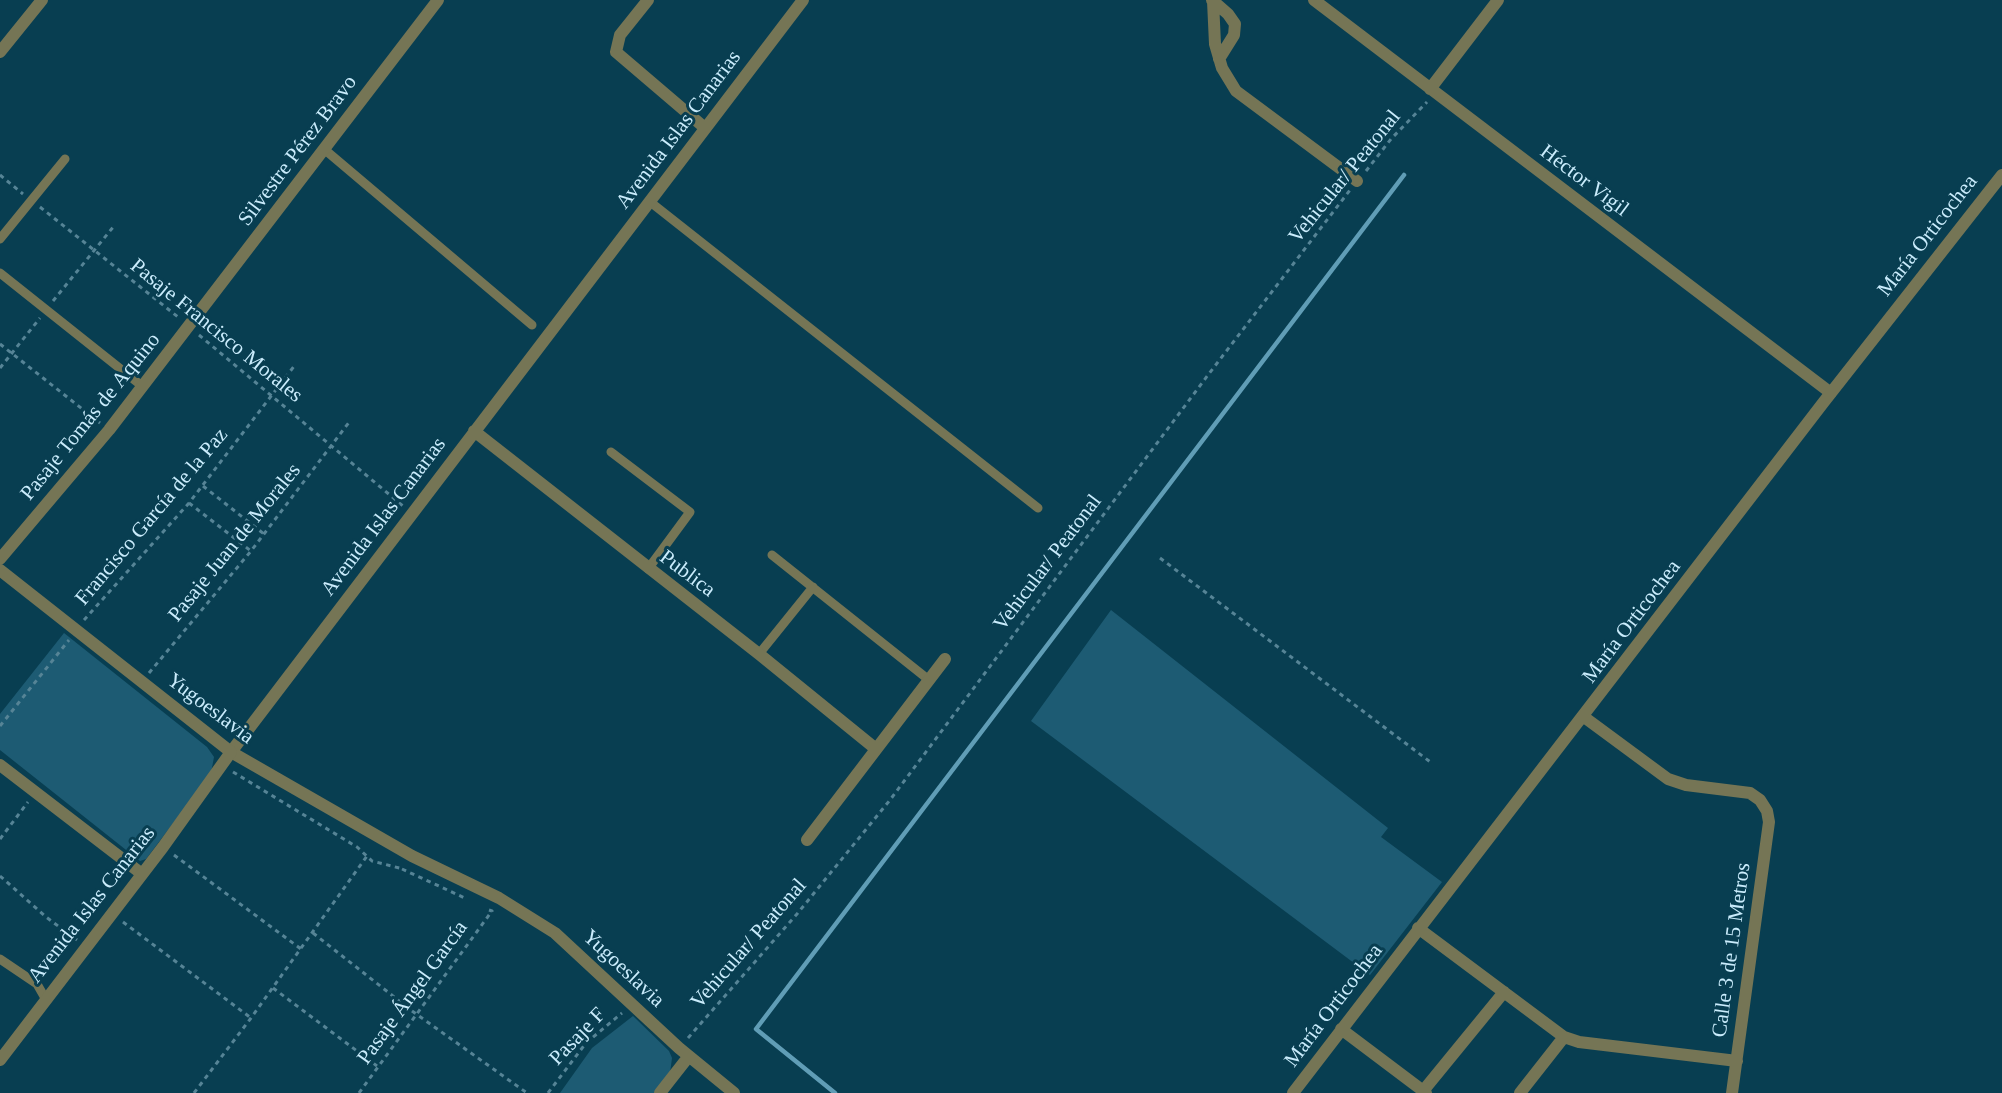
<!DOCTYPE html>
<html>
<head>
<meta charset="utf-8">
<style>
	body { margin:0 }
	canvas { display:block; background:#083e51 }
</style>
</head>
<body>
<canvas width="2002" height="1093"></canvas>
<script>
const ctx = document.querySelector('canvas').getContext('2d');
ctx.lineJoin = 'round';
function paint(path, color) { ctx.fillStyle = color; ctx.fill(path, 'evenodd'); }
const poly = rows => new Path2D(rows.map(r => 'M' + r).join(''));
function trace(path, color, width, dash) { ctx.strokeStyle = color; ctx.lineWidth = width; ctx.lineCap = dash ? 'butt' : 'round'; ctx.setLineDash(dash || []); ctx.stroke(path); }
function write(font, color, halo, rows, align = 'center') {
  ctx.font = font + ' "Times New Roman",serif'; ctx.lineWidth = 6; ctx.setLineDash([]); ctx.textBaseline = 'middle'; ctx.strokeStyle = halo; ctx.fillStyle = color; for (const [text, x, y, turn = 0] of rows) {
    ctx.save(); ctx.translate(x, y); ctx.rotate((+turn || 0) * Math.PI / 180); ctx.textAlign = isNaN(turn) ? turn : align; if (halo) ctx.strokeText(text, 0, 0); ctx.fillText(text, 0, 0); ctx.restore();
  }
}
const green = poly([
	[1111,610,1388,828,1381,837,1442,882,1370,975,1031,721],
	[64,633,207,747,214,757,211,773,146,859,140,861,0,750,0,714],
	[633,1016,669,1051,672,1058,670,1073,655,1093,560,1093,592,1048]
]);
const stream = poly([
	[835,1093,756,1029,1404,175]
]);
const path = poly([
	[1366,171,1391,139,1427,102],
	[0,175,23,194],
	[40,207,178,317],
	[53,301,114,226],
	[199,335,403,506],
	[0,344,100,423],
	[0,368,40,318],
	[203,486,264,534],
	[189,503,251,551],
	[1160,558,1433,764],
	[84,620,189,503,295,365],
	[149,673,251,551,350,421],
	[0,726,69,640],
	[233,772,357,847,372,861,403,869],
	[0,839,28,802],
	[174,855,301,949],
	[402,869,467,899],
	[0,876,46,917,77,940],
	[123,922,251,1018],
	[313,933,412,1011,527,1093],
	[273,988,377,1066],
	[688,1038,797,914,890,800,1208,375,1350,190],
	[194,1093,251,1018,367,856],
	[359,1093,492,911,489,910],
	[548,1093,586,1043,622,1013]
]);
const service = poly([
	[324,149,532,325],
	[649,201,1038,508],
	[0,239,65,159],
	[0,273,142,386],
	[611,452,690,512,648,569],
	[772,555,929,680],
	[759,654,813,587],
	[0,959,37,984,45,998]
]);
const minor = poly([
	[648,0,620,35,616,52,705,128],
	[1212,0,1228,14,1235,24,1234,35,1219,59],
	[1314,0,1831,393],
	[1213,1,1215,44,1222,68,1236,91,1357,181],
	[1430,89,1498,0],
	[474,431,759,654,876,749],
	[0,559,109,430,438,0],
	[1584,717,1668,779,1686,785,1750,793,1760,800,1767,811,1769,822,1732,1093],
	[0,765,142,874],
	[807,840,945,659],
	[1418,928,1564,1037,1579,1042,1737,1061],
	[1341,1029,1426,1093],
	[1423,1091,1504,992],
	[660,1093,689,1056],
	[734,1093,679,1048,555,933,499,898,412,856,231,752,803,0],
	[1293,1093,1823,403,2002,175],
	[1520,1093,1564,1037]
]);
const tertiary = poly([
	[0,52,42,0],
	[0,570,231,752,163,847,0,1060]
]);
const streetNames = [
	["Avenida Islas Canarias",679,130,-53],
	["Silvestre Pérez Bravo",298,151,-53],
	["Vehicular/ Peatonal",1345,177,-51],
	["Héctor Vigil",1584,181,37],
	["María Orticochea",1928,236,-52],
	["Pasaje Francisco Morales",216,331,39],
	["Pasaje Tomás de Aquino",91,417,-51],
	["Francisco García de la Paz",152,517,-50],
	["Avenida Islas Canarias",384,517,-53],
	["Pasaje Juan de Morales",235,543,-51],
	["Vehicular/ Peatonal",1048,563,-53],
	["Publica",687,574,37],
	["María Orticochea",1632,622,-53],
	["Yugoeslavia",210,709,37],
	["Avenida Islas Canarias",92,905,-52],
	["Vehicular/ Peatonal",749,944,-49],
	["Calle 3 de 15 Metros",1732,950,-82],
	["Yugoeslavia",623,969,43],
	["Pasaje Ángel García",413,993,-54],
	["María Orticochea",1334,1006,-53],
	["Pasaje F",578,1037,-46]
];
paint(green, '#1d5b73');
trace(stream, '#609db6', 4.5);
trace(path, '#568496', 3, [4.5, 4.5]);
trace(service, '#757555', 9);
trace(minor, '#757555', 12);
trace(tertiary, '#757555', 12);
write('21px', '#caecfc', '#083e51', streetNames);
</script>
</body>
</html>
